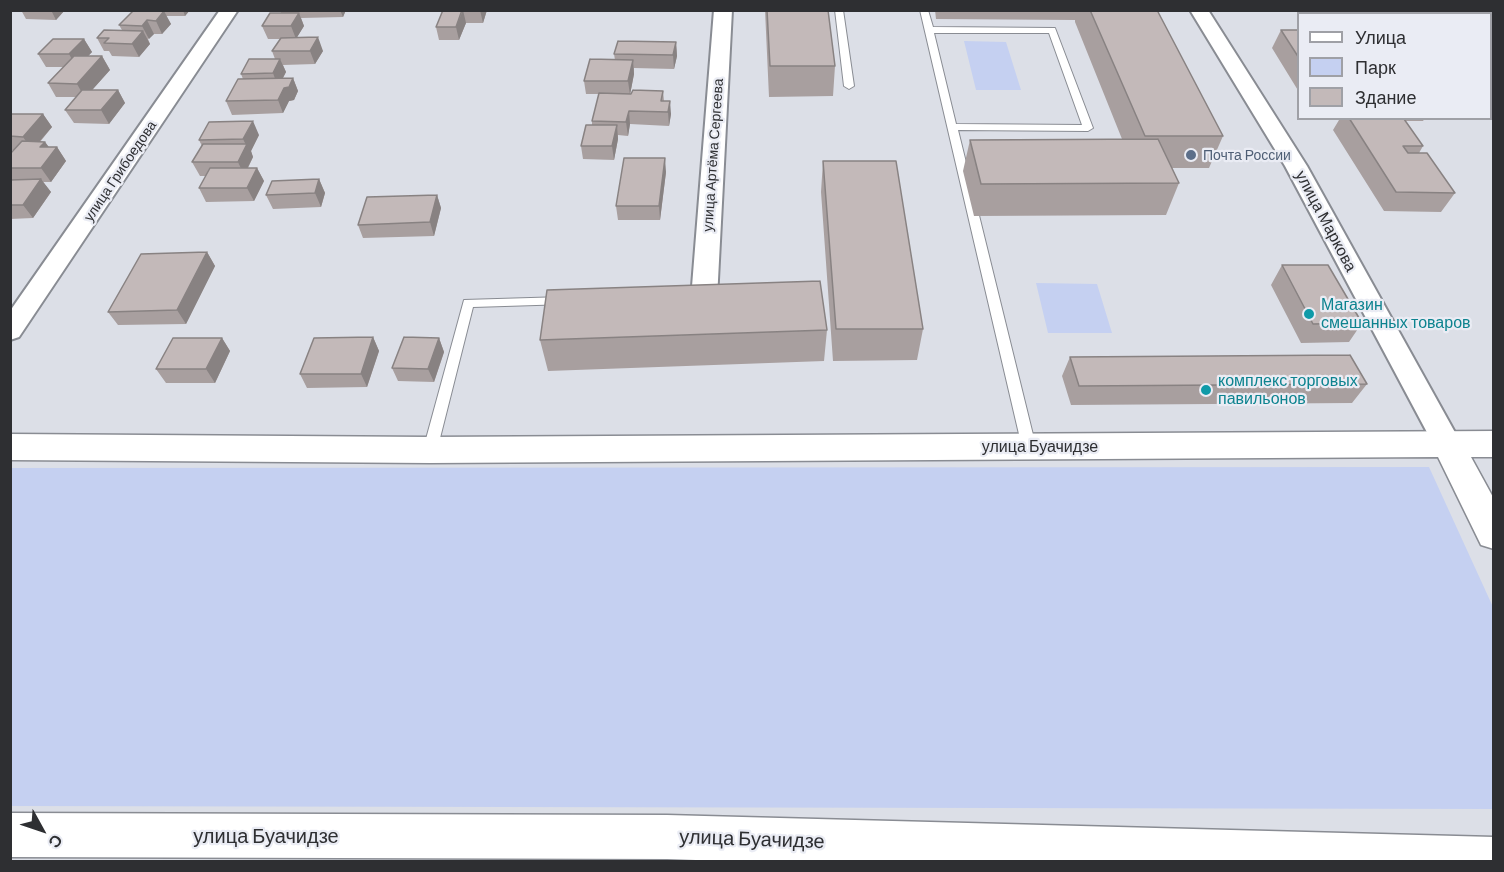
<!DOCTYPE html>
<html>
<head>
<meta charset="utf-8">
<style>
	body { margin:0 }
	#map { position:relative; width:1504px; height:872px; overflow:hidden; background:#dcdfe7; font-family:Barlow,sans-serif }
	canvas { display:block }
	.frame { position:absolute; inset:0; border:12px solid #2e2f32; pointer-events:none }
	.legend { position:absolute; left:1297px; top:12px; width:195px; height:108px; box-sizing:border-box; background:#eaecf4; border:2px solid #9fa0a6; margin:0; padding:8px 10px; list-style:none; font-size:18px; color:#2e2f32 }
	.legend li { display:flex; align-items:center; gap:12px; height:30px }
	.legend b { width:30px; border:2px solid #9fa0a6 }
	.north { position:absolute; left:12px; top:800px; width:60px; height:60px; -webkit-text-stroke:4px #eaecf4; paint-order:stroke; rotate:130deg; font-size:16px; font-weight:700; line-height:24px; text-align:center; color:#2e2f32 }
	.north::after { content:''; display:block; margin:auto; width:21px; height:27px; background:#2e2f32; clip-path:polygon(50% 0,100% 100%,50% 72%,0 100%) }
</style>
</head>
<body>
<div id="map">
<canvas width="1504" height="872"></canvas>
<div class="frame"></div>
<ul class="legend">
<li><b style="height:8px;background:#fff"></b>Улица</li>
<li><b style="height:16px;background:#c5d0f1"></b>Парк</li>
<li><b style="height:16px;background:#c3b9b9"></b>Здание</li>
</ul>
<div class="north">С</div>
</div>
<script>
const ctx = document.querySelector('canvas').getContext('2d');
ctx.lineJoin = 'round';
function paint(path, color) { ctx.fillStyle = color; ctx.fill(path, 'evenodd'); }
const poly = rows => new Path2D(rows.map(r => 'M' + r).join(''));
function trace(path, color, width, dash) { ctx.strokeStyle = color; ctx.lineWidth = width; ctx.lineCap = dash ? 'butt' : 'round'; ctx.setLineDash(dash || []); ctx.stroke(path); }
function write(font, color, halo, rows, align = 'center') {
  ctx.font = font + ' Barlow,sans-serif'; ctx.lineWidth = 4.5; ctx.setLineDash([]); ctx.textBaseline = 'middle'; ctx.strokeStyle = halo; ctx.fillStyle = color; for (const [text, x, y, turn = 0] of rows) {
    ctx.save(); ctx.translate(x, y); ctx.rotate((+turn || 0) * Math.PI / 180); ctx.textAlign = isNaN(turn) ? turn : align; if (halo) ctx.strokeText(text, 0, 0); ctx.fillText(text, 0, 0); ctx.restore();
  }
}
const green = poly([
	[964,41,1006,42,1021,90,976,90],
	[1036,283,1097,284,1112,333,1048,333],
	[1429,467,1493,607,1493,809,11,806,11,468]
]);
const lane = poly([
	[835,10,843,10,854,86,849,89,844,86,835,10],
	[920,10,928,10,933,27,1055,28,1093,128,1088,131,958,130,1036,447,1034,451,1029,452,1024,451,1022,447,920,10],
	[934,33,1049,33,1082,125,956,124,934,33],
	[564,297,568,298,570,301,568,304,473,307,437,450,435,454,430,455,425,454,423,450,464,300,564,297]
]);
const street = poly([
	[220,10,238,10,19,337,10,340,10,311,220,10],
	[714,10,732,10,717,299,713,305,704,308,695,305,691,299,714,10],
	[1190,10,1208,10,1307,166,1462,445,1458,453,1448,456,1438,453,1285,166,1190,10]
]);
const secondary = poly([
	[1494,431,1494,457,1471,457,1494,499,1494,549,1481,545,1438,457,430,463,10,460,10,434,430,437,1494,431],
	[10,813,667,815,1494,837,1494,862,753,862,667,859,10,857,10,813]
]);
const wall = poly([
	[21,10,65,10,56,20,26,19],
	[154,10,190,10,185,16,166,16,171,24,162,34,154,34,148,39,150,44,139,57,112,56,109,51,104,51,97,38,122,30,119,25],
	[280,10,346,10,343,17,301,18,304,26,297,37,323,51,315,64,283,65,286,72,283,78,293,78,298,91,294,100,289,101,283,113,232,115,226,101,243,79,241,74,275,59,272,51,280,39,268,39,262,26,281,13],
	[443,10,487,10,483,23,466,23,459,40,439,40,436,27],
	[765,10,828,10,835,66,833,96,769,97],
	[935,10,1157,10,1223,136,1209,168,1172,168,1179,183,1166,215,974,216,963,171,970,140,1122,139,1075,22,1075,20,936,19],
	[1345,10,1388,10,1391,14,1343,14],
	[1494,29,1494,82,1491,80,1491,31],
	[1281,30,1299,30,1299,92,1272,48],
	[84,39,92,52,88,56,102,56,110,70,92,90,118,90,125,103,109,124,74,123,65,110,76,97,56,97,48,83,63,67,46,67,38,54],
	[676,42,677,56,674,69,634,68,634,74,630,94,663,91,664,101,671,114,669,126,630,124,628,136,618,135,618,139,614,160,583,159,581,146,592,125,592,121,599,94,586,94,584,81,615,60,614,54],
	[10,114,43,114,52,127,40,142,45,142,49,147,57,147,66,161,51,182,43,182,51,192,33,218,10,219,10,154,14,150,10,150],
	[1315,118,1425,118,1423,121,1405,121,1423,146,1419,153,1455,193,1441,212,1384,211,1333,130,1339,120,1315,119],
	[259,135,251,151,253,157,248,168,257,168,264,181,254,201,206,202,199,188,206,176,200,176,192,162,202,146,199,140],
	[823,161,923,329,917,360,833,361,821,192],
	[666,172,660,220,618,220,616,206],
	[319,179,325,193,321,207,273,209,266,195],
	[437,195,441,208,434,236,363,238,358,225],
	[207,252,215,266,186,324,118,325,108,312],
	[1282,265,1362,323,1349,342,1301,343,1271,285],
	[827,330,824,361,548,371,540,340],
	[373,337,379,351,367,387,307,388,300,374],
	[222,338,230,351,215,383,166,383,156,369],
	[439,338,444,352,434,382,398,381,392,368],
	[1070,357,1367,384,1352,403,1071,405,1062,376]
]);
const shadedWall = poly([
	[51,10,65,10,56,20],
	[183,10,190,10,185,16],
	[340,10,346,10,343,17],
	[463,10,466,23,459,40,456,27],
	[480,10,487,10,483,23],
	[164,11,171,24,162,34,156,21],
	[299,13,304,26,296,39,291,26],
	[147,20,154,34,149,39,142,26],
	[143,31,150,44,139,57,132,44],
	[318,37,323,51,315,64,310,51],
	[84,39,92,52,77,68,69,54],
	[676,42,677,56,674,69,673,55],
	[102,56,110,70,85,98,77,84],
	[280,59,286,72,278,87,273,73],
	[633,60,634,74,630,95,628,81],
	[293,78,298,91,294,100,289,101,283,113,278,100,284,88],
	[118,90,125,103,109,124,101,110],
	[670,101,671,114,669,126,668,112],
	[629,111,630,124,628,136,626,122],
	[43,114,52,127,32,150,23,137],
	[253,121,259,135,251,151,253,157,244,175,238,162,246,145,243,139],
	[617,125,618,139,614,160,612,146],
	[45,142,53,153,57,147,66,161,51,182,41,168,40,147],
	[665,158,666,172,660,220,659,206],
	[257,168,264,181,254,201,247,188],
	[41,179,51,192,33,218,23,205],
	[319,179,325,193,321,207,315,193],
	[437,195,441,208,434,236,430,222],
	[207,252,215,266,186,324,177,310],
	[373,337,379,351,367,387,361,374],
	[222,338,230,351,215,383,206,369],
	[439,338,444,352,434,382,428,369]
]);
const building = poly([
	[134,10,139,10,164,11,156,21,147,20,142,26,119,25,134,10],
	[443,10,462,10,456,27,436,27,443,10],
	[767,10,828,10,835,66,770,66,767,10],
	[1090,10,1157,10,1223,136,1145,136,1090,10],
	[1356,10,1388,10,1391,14,1358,14,1356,10],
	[270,13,299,13,291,26,262,26,270,13],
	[1494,29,1494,57,1491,56,1491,31,1494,29],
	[104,30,143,31,132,44,104,43,109,38,97,38,104,30],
	[1281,30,1299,30,1299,58,1281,30],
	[318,37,310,51,272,51,281,38,318,37],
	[53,39,84,39,69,54,38,54,53,39],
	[618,41,676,42,673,55,614,54,618,41],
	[74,56,102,56,77,84,48,83,74,56],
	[249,59,280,59,273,73,241,74,249,59],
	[590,59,633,60,628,81,584,81,590,59],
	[293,78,289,87,284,88,278,100,226,101,238,79,293,78],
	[82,90,118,90,101,110,65,110,82,90],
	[633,90,663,91,661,101,670,101,668,112,629,111,626,122,592,121,599,93,631,94,633,90],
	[10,114,43,114,23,137,10,136,10,114],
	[1349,118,1404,119,1423,146,1403,146,1408,153,1427,153,1455,193,1396,192,1349,118],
	[253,121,243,139,199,140,209,122,253,121],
	[586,125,617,125,612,146,581,146,586,125],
	[1158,139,1179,183,981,184,970,140,1158,139],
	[22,141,45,142,40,147,57,147,41,168,10,168,10,154,22,141],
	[203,144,247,144,238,162,192,162,203,144],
	[624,158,665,158,659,206,616,206,624,158],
	[823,161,896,161,923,329,836,329,823,161],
	[210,168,257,168,247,188,199,188,210,168],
	[41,179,23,205,10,205,10,180,41,179],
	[319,179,315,193,266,195,272,181,319,179],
	[437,195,430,222,358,225,367,197,437,195],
	[207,252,177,310,108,312,141,254,207,252],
	[1282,265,1328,265,1362,323,1313,324,1282,265],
	[820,281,827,330,540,340,547,290,820,281],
	[373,337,361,374,300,374,314,338,373,337],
	[404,337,439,338,428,369,392,368,404,337],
	[173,338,222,338,206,369,156,369,173,338],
	[1350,355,1367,384,1079,386,1070,357,1350,355]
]);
const markers = [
	[1191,155,6,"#5c6f8a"],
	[1309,314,6,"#0f9aa8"],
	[1206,390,6,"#0f9aa8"]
];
const farStreetnames = [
	["улица Артёма Сергеева",713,155,-86],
	["улица Грибоедова",120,171,-56]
];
const farServicenames = [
	["Почта России",1203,155]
];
const streetNames = [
	["улица Маркова",1326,221,62],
	["улица Буачидзе",1040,447]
];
const cultureNames = [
	["Магазин",1321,305],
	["смешанных товаров",1321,323],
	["комплекс торговых",1218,381],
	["павильонов",1218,399]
];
const nearStreetnames = [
	["улица Буачидзе",266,836],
	["улица Буачидзе",752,839,2]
];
paint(green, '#c5d0f1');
trace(lane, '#898c93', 2);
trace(street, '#898c93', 4);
trace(secondary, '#898c93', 3);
paint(lane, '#fff');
paint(street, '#fff');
paint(secondary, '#fff');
paint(wall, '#a89f9f');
paint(shadedWall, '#888282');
paint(building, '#c3b9b9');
trace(building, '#888282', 1.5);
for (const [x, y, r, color] of markers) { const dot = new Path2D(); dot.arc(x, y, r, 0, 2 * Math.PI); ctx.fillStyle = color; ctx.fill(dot); trace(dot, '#eaecf4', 2); }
write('14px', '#2e2f32', '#eaecf4', farStreetnames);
write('14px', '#4e5e75', '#eaecf4', farServicenames, 'left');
write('16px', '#2e2f32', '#eaecf4', streetNames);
write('16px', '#0d838f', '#eaecf4', cultureNames, 'left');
write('20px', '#2e2f32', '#eaecf4', nearStreetnames);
</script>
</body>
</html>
